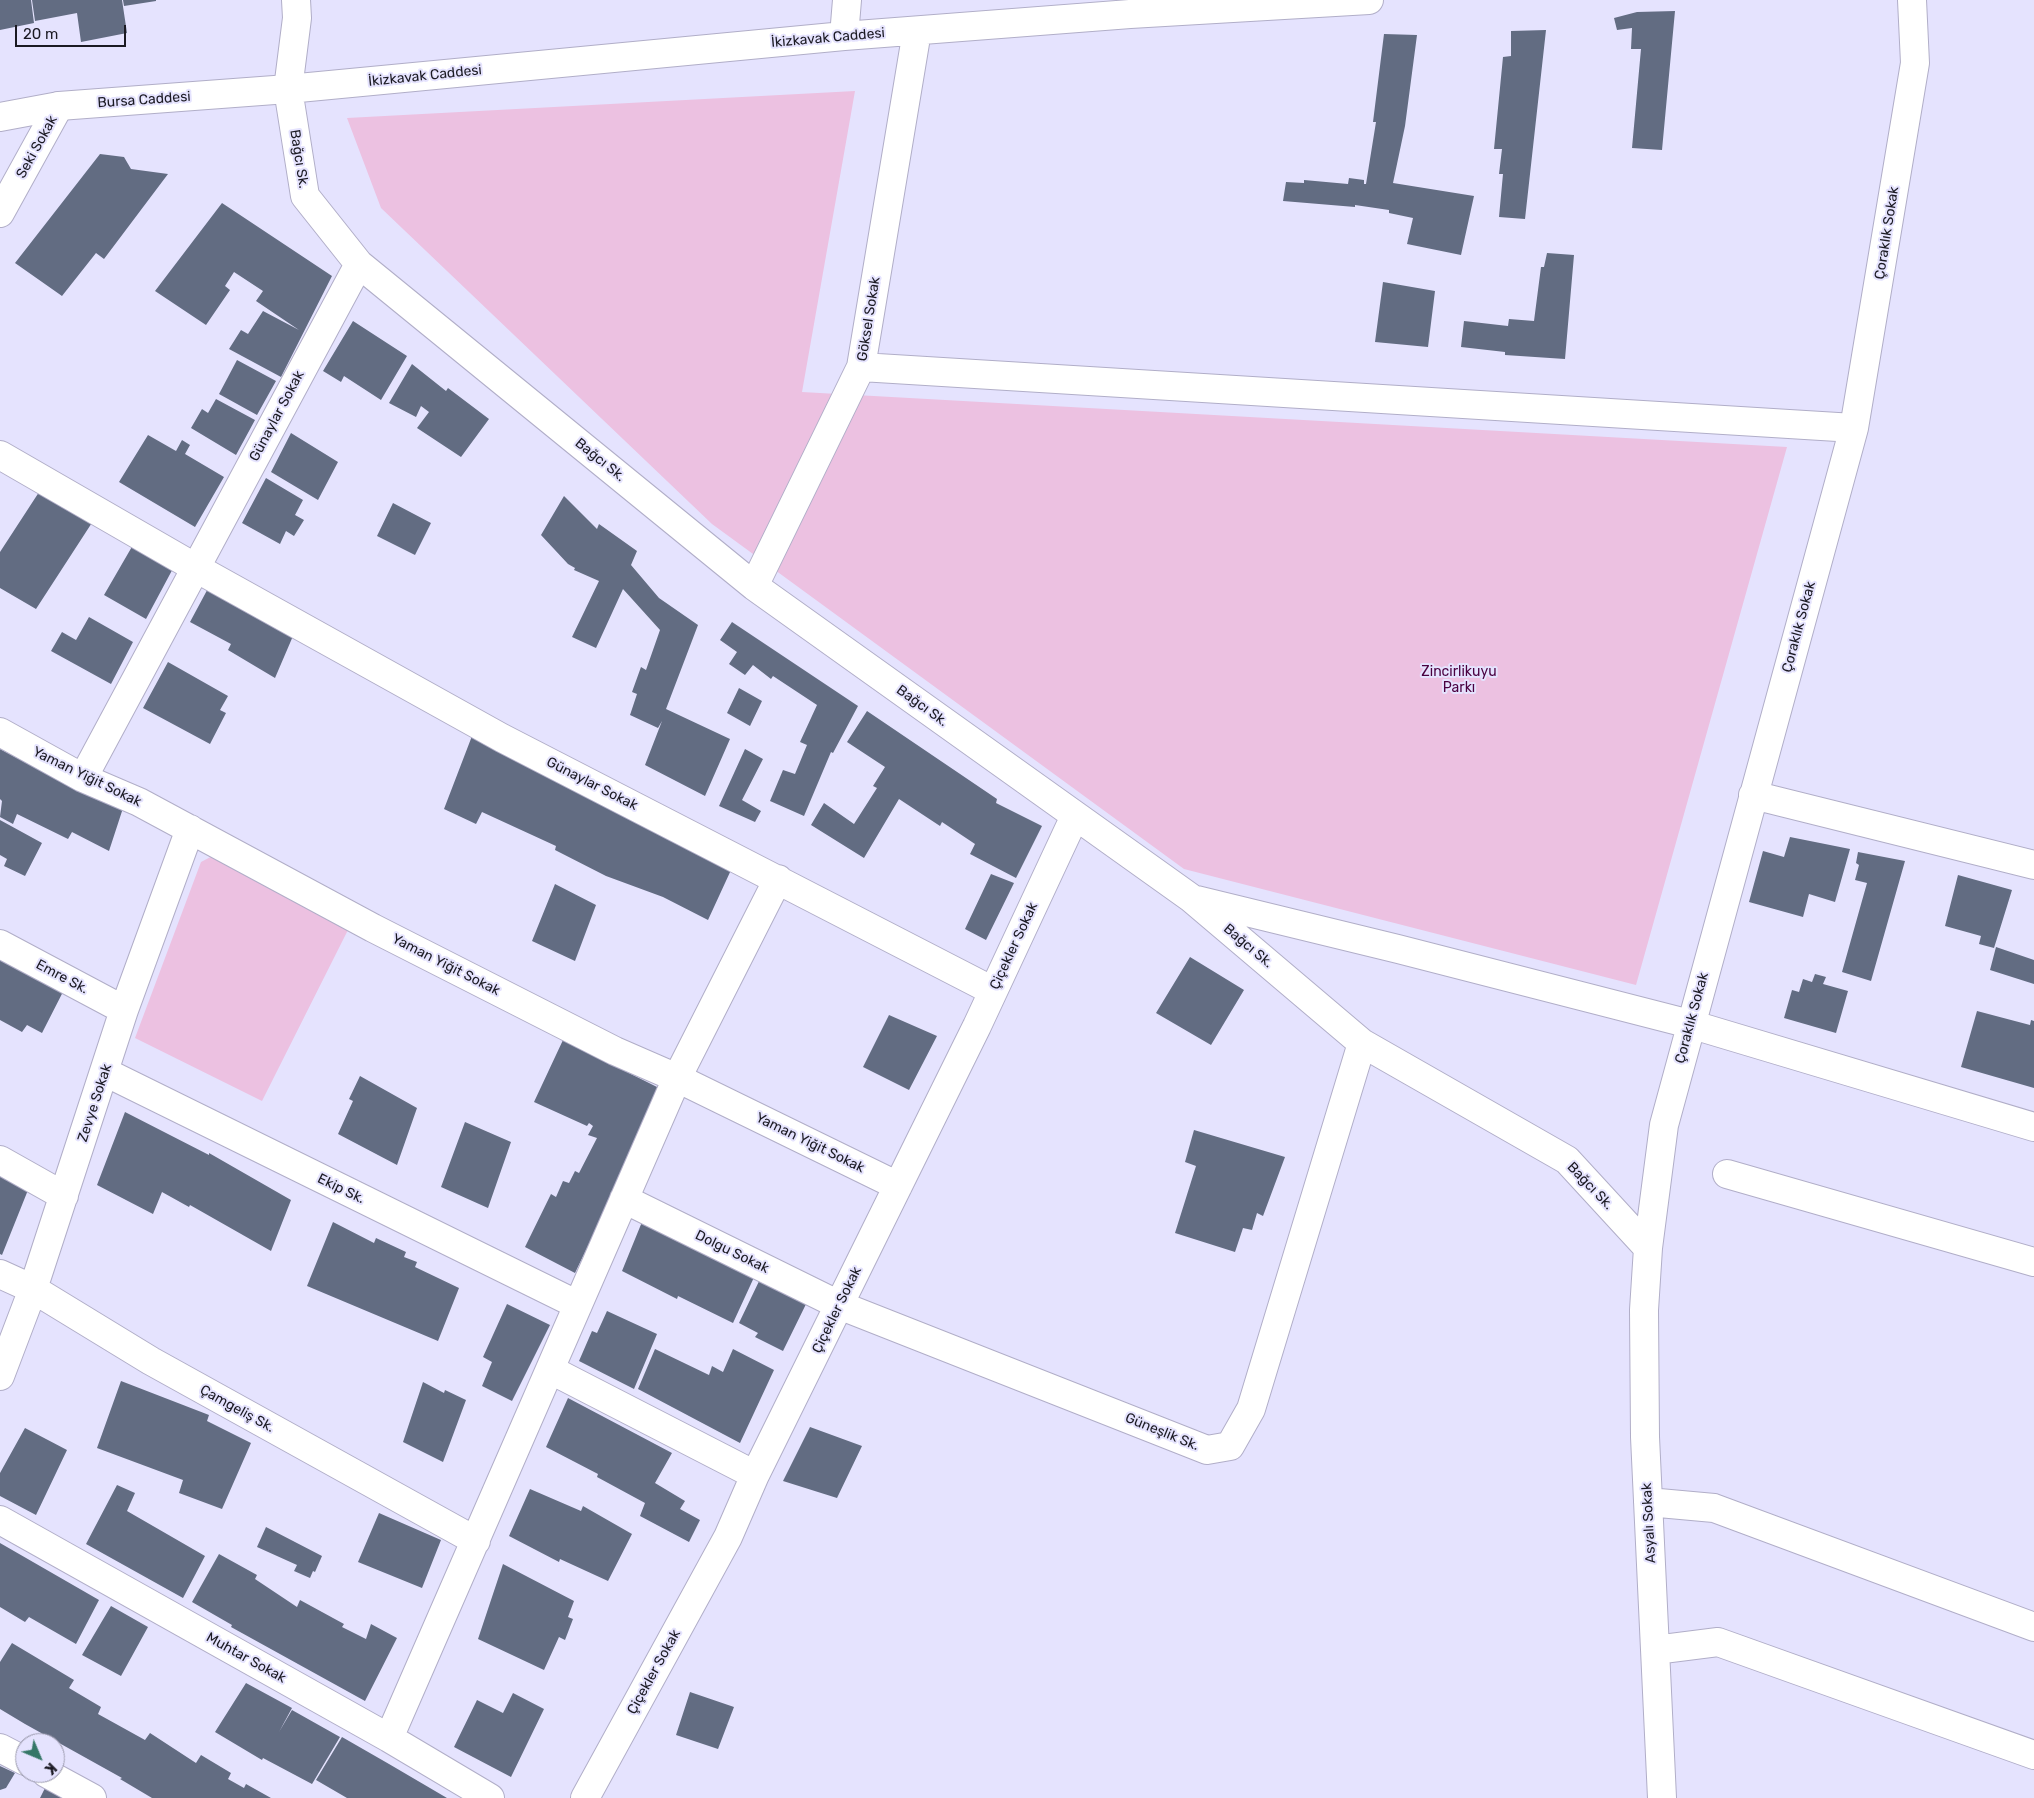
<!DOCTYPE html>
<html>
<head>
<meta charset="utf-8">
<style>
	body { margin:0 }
	#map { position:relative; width:2034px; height:1798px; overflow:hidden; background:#e5e3fe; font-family:Rubik,sans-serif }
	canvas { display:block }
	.north { position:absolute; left:15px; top:1733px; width:50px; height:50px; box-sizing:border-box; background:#e5e3fe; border:1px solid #9493a6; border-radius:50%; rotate:135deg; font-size:14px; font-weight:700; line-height:20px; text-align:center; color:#1b1a23 }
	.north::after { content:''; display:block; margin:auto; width:18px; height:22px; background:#357767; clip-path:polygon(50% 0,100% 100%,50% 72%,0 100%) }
	.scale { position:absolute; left:15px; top:25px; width:111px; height:22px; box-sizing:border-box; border:2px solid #1b1a23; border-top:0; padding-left:6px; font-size:15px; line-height:18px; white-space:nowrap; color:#1b1a23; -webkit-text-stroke:4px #e5e3fe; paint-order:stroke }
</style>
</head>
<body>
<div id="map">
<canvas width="2034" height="1798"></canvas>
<div class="north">K</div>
<div class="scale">20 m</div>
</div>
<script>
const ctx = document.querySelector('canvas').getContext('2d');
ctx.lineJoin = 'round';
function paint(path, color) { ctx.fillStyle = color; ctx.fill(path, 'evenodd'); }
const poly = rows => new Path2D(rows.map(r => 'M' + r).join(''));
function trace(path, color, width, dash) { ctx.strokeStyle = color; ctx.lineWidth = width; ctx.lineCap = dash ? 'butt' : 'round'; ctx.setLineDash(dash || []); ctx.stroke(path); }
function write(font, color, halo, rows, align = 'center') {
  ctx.font = font + ' Rubik,sans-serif'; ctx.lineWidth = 4; ctx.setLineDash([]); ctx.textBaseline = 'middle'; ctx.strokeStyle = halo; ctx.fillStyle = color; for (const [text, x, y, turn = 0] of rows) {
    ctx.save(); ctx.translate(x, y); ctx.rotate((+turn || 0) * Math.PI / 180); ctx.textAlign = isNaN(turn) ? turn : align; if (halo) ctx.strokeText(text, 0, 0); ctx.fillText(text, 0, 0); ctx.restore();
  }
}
const green = poly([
	[855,91,802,392,1787,447,1636,985,1184,869,712,524,381,208,347,118],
	[220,852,352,922,262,1101,135,1038,201,862]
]);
const building = poly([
	[0,0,31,0,34,23,0,30],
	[32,0,122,0,127,33,81,42,77,13,35,21],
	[123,0,156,0,156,1,124,6],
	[1675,11,1662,150,1632,148,1641,49,1631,49,1632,28,1617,30,1614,18,1637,12],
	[1546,30,1525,219,1499,217,1503,174,1499,174,1502,149,1494,149,1503,57,1511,56,1511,31],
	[1384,34,1417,35,1405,126,1393,183,1474,196,1461,255,1407,244,1413,218,1389,213,1389,210,1355,205,1355,207,1283,201,1286,182,1304,183,1304,180,1348,184,1349,178,1364,180,1364,184,1366,184,1376,122,1373,122],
	[100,154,124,157,131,169,168,174,104,259,96,253,62,296,15,263],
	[222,203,332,276,281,377,229,349,241,330,248,334,263,311,299,330,256,301,263,291,234,272,225,286,230,290,206,325,155,291],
	[1547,253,1574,255,1565,359,1505,355,1505,352,1461,347,1464,321,1508,326,1509,319,1534,321,1541,267,1544,267],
	[1383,282,1435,291,1428,347,1375,342],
	[353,321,407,356,381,400,344,376,341,382,323,371],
	[237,360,276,381,257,415,219,394],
	[412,364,446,391,448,388,489,419,461,457,417,428,429,412,421,406,416,417,389,403],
	[216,399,255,420,236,455,191,428,202,409,208,413],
	[291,433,338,462,318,500,271,472],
	[148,435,176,451,182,440,190,445,185,454,224,477,195,527,119,482],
	[266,478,303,500,295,515,304,520,294,536,286,531,280,544,242,523],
	[43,486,97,515,36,609,0,588,0,552],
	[564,496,597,529,599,524,637,551,631,565,659,598,698,625,666,709,730,739,705,796,645,765,662,721,658,728,630,715,637,694,632,692,641,667,646,670,660,630,623,589,596,648,572,637,599,581,574,570,575,568,568,564,541,535],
	[393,503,431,523,415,555,377,536],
	[137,538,177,561,146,619,104,595],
	[212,581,296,629,275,678,228,650,231,644,190,622],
	[89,617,133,642,111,684,51,651,62,632,76,640],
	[732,622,858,706,833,753,831,752,804,816,770,801,783,770,795,774,807,745,800,742,817,705,773,676,771,679,753,665,745,675,729,664,737,652,720,640],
	[168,662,228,696,220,710,226,713,210,744,143,708],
	[739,688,762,701,750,726,727,713],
	[867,711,997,799,996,803,1042,826,1016,878,970,854,975,844,942,822,940,826,899,799,864,858,811,825,824,803,854,824,877,788,873,786,885,767,847,742],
	[472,736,731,870,708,920,663,897,606,876,555,850,556,846,482,812,476,824,444,809],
	[0,749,70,786,125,802,109,851,72,832,68,839,17,814,13,824,0,817,2,801,0,799],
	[745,749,763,759,742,800,761,811,755,822,719,806],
	[0,820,42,843,25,876,4,866,7,859,0,855],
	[1790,837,1850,849,1835,902,1809,894,1803,917,1749,902,1763,851,1784,857],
	[1858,852,1905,861,1871,981,1842,972,1867,883,1855,880,1859,865,1856,863],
	[991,874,1014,883,986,940,965,929],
	[1958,875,2012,890,1994,948,1979,944,1981,936,1945,926],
	[555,884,596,905,575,961,532,941],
	[1996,947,2034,960,2034,984,1990,970],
	[0,949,67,984,42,1033,27,1025,22,1032,0,1020],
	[1190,957,1244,990,1211,1045,1156,1013],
	[1815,974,1826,977,1823,984,1848,991,1836,1033,1784,1018,1792,990,1799,992,1803,979,1812,982],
	[1977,1011,2030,1025,2031,1020,2034,1021,2034,1088,1961,1067],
	[889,1015,937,1036,909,1090,863,1067],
	[563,1040,663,1090,575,1273,525,1247,551,1194,556,1197,563,1181,569,1183,575,1171,579,1173,597,1138,588,1135,593,1126,589,1123,587,1126,534,1102],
	[360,1076,417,1108,397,1165,338,1134,353,1101,349,1099],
	[125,1112,209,1155,209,1153,291,1200,271,1251,190,1205,189,1207,162,1192,153,1214,97,1185],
	[465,1122,511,1142,488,1208,441,1187],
	[1194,1130,1285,1157,1263,1216,1257,1213,1252,1230,1243,1228,1235,1252,1175,1233,1196,1166,1185,1162],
	[0,1175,28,1190,2,1255,0,1254],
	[644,1217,756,1273,733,1323,678,1296,677,1299,622,1271],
	[333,1222,374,1243,376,1238,406,1252,404,1257,417,1262,415,1267,459,1288,438,1341,307,1286],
	[762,1275,809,1298,783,1351,755,1337,758,1333,739,1323],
	[507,1304,550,1325,512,1401,482,1386,492,1362,483,1357],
	[607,1311,657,1334,634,1389,579,1361,592,1331,597,1333],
	[655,1349,709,1375,712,1366,723,1372,733,1349,774,1370,740,1443,638,1389],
	[121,1381,209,1415,207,1421,251,1443,222,1509,179,1493,183,1480,97,1448],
	[423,1382,444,1393,445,1390,466,1400,443,1462,403,1442],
	[568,1398,672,1453,655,1483,685,1501,680,1509,700,1520,689,1542,640,1516,645,1503,597,1477,598,1474,546,1447],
	[810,1427,862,1446,837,1498,783,1481],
	[25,1428,67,1450,36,1515,0,1496,0,1473],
	[117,1485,135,1493,127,1511,205,1556,183,1598,86,1544],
	[530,1489,581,1511,583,1506,632,1534,608,1581,560,1559,559,1562,509,1536],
	[379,1513,441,1540,422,1588,358,1562],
	[266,1527,322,1556,315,1572,313,1571,310,1578,294,1571,297,1565,257,1547],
	[0,1543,99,1600,76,1644,29,1617,25,1622,0,1607],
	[219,1554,257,1575,255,1579,297,1607,300,1600,344,1624,342,1627,366,1639,371,1624,397,1638,365,1701,231,1627,232,1625,192,1602],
	[503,1564,574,1601,568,1617,573,1619,565,1640,559,1637,544,1670,478,1639],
	[111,1606,148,1627,121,1676,82,1655],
	[12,1643,74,1680,69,1688,101,1707,98,1714,145,1740,150,1733,196,1763,201,1755,231,1773,228,1779,244,1788,246,1784,271,1798,152,1798,120,1779,122,1778,25,1724,0,1709,0,1662],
	[246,1683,292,1708,279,1732,292,1710,340,1737,312,1784,263,1758,262,1760,215,1732],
	[690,1692,734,1707,718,1749,676,1735],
	[513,1693,544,1709,511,1777,454,1747,477,1700,503,1713],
	[342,1737,389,1764,447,1798,347,1798,316,1780],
	[0,1766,15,1773,6,1788,0,1790],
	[46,1786,66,1798,40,1798]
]);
const minor = poly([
	[296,0,297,18,288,89,305,196,359,264,754,586,1191,898,1362,1043,1567,1160,1648,1248],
	[844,36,847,0],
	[288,89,844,36,1130,14,1369,0],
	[0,213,59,106],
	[861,367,1854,428],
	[0,455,196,568,502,738,993,991],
	[754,586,861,367,917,31],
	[0,732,83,778,139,802,373,928,615,1051,677,1078,898,1186],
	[83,778,359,264],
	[1753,795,2034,865],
	[1197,900,1398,949,1690,1024,2034,1127],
	[0,944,124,1010],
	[105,1072,578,1305],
	[0,1160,64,1196],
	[1727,1174,2034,1262],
	[624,1199,839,1305,1207,1450,1230,1446,1251,1409,1362,1043],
	[0,1274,33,1289,151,1361,476,1541],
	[551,1370,755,1475],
	[0,1376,33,1289,124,1010,190,829],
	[1648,1502,1714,1508,2034,1627],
	[0,1520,389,1738,490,1798],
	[1655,1650,1718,1642,2034,1755],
	[389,1738,677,1078,778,879],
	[0,1748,25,1761],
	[46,1773,92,1798],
	[585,1798,728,1537,755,1475,977,1026,1075,816],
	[1662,1798,1645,1437,1644,1310,1648,1248,1664,1125,1854,428,1915,63,1912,0]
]);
const major = poly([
	[0,117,59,106,288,89]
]);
const streetNames = [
	["İkizkavak Caddesi",828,38,-5],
	["İkizkavak Caddesi",425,76,-6],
	["Bursa Caddesi",144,100,-4],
	["Seki Sokak",37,147,-61],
	["Bağcı Sk.",299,159,81],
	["Çoraklık Sokak",1887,233,-81],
	["Göksel Sokak",869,319,-81],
	["Günaylar Sokak",277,416,-62],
	["Bağcı Sk.",600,460,39],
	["Çoraklık Sokak",1799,627,-75],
	["Bağcı Sk.",922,706,36],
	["Yaman Yiğit Sokak",87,777,26],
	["Günaylar Sokak",592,784,27],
	["Çiçekler Sokak",1014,946,-65],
	["Bağcı Sk.",1248,946,40],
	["Yaman Yiğit Sokak",446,965,27],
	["Emre Sk.",62,977,28],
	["Çoraklık Sokak",1692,1018,-75],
	["Zevye Sokak",95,1103,-72],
	["Yaman Yiğit Sokak",810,1143,26],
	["Bağcı Sk.",1590,1186,46],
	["Ekip Sk.",341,1189,26],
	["Dolgu Sokak",732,1252,26],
	["Çiçekler Sokak",837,1310,-64],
	["Çamgeliş Sk.",237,1409,29],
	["Güneşlik Sk.",1162,1432,22],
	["Asyalı Sokak",1649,1523,-93],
	["Muhtar Sokak",246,1658,29],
	["Çiçekler Sokak",654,1672,-61]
];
const parkNames = [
	["Zincirlikuyu",1459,672],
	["Parkı",1459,688]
];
paint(green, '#ecc1e1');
paint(building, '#626c82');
trace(minor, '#b1aec8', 30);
trace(major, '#b1aec8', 30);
trace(minor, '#fff', 28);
trace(major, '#fff', 28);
write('14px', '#1b1a23', '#e5e3fe', streetNames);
write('14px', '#4a0140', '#e5e3fe', parkNames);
</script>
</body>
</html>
